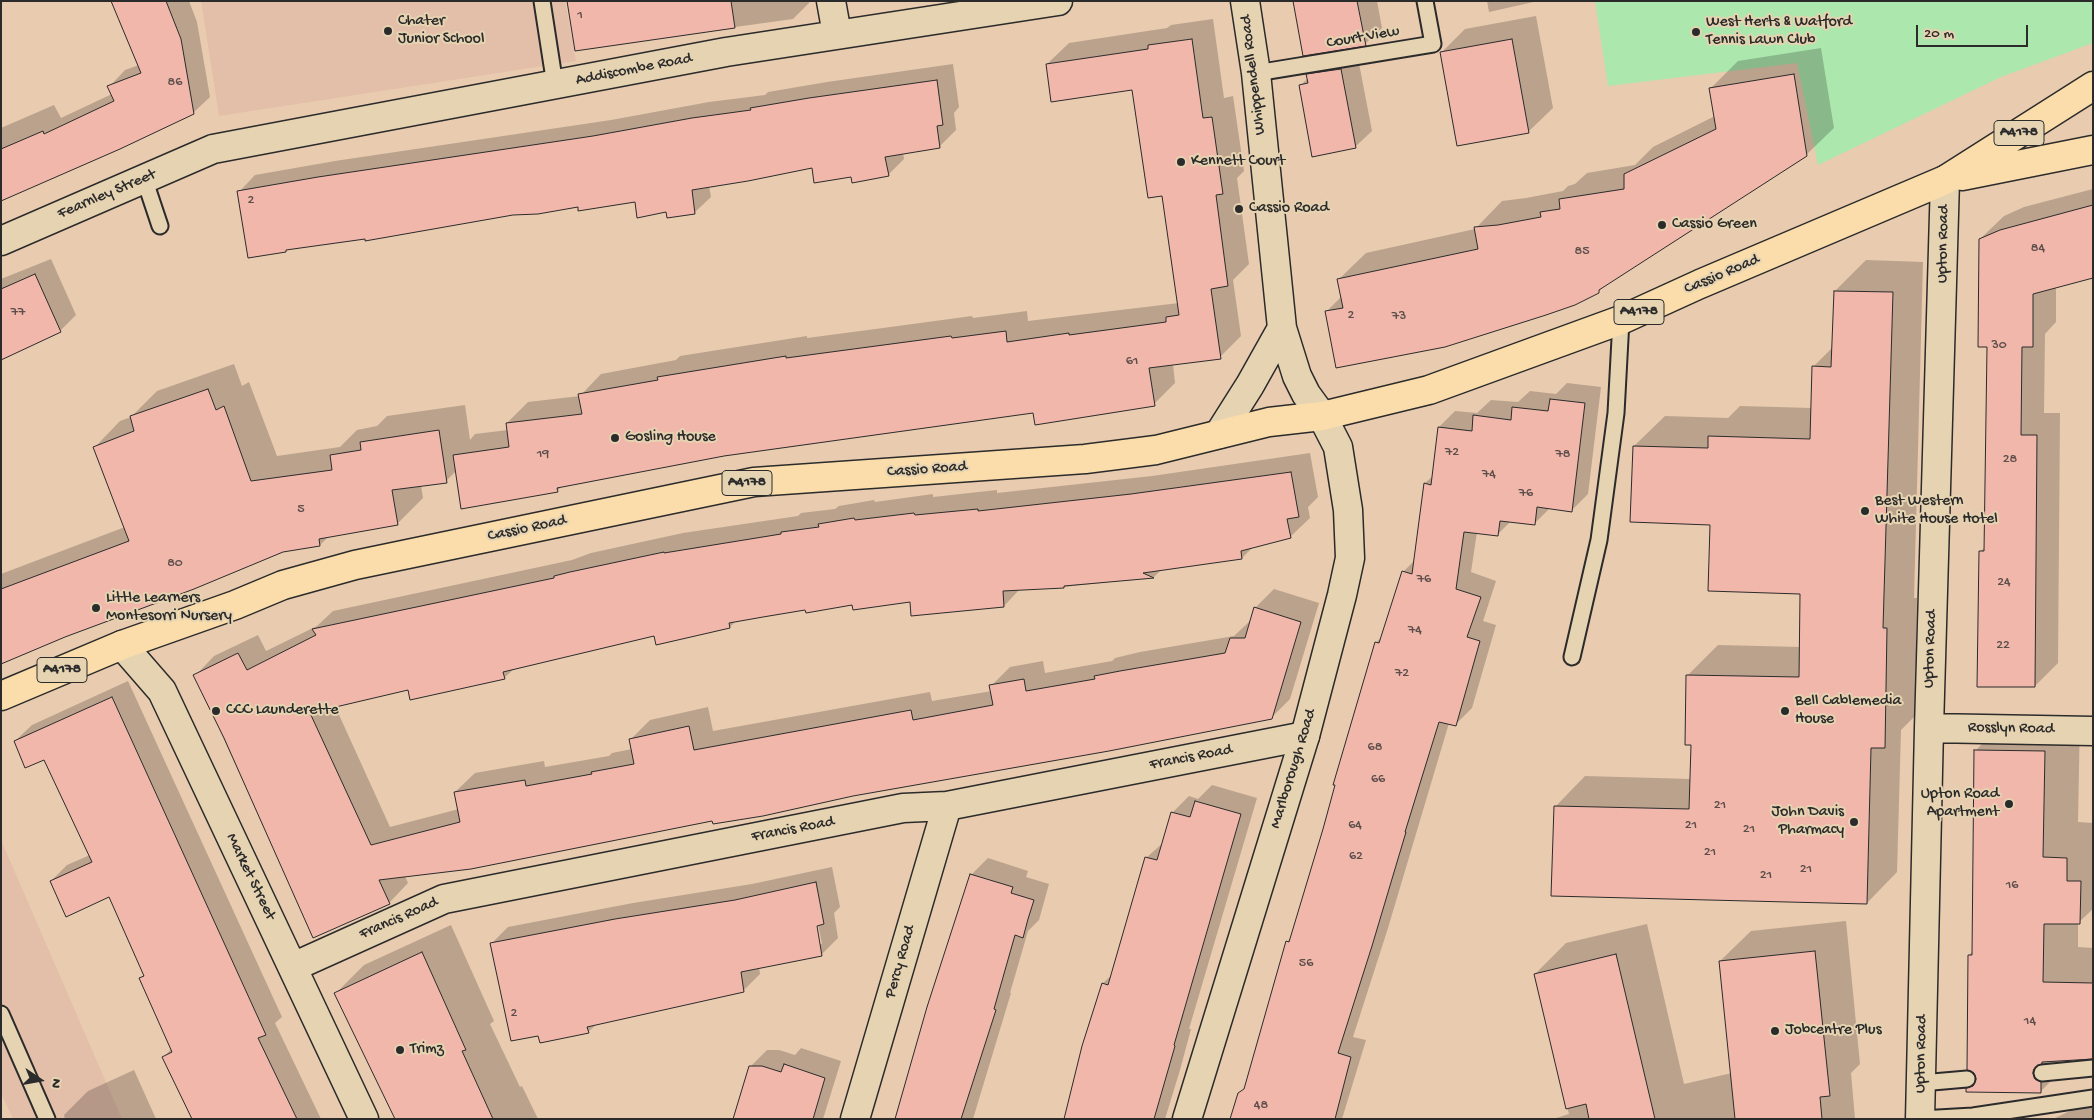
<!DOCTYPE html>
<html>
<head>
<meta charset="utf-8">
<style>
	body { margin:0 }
	#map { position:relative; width:2094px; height:1120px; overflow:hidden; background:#e9cbaf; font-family:"Gochi Hand",sans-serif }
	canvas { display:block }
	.frame { position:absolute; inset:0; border:2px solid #2b2b2b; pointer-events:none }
	.north { position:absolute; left:15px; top:1055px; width:50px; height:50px; -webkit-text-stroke:4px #e6d3b1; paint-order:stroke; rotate:102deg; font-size:14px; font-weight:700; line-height:20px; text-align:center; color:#2b2b2b }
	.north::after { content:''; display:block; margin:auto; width:18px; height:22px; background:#2b2b2b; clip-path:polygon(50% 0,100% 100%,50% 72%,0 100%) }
	.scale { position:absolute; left:1916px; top:25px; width:112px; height:22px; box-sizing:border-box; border:2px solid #2b2b2b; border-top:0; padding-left:6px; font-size:15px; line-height:18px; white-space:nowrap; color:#2b2b2b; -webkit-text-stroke:4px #e6d3b1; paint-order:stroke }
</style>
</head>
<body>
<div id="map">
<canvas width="2094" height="1120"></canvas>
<div class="frame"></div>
<div class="north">N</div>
<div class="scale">20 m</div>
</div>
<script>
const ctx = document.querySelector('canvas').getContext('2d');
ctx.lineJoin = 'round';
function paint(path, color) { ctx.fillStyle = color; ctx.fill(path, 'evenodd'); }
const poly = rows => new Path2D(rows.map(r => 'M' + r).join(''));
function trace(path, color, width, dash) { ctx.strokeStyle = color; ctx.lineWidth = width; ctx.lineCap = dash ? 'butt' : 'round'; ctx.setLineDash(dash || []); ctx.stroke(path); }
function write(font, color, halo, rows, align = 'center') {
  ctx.font = font + ' "Gochi Hand",sans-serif'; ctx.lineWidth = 4; ctx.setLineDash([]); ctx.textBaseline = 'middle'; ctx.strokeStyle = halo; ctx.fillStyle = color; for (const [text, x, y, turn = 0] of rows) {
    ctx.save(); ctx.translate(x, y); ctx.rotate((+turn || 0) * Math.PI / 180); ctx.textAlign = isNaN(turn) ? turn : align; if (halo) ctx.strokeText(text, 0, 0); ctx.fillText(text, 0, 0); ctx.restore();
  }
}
const built = poly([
	[201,1,565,1,576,61,219,116],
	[1,840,122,1119,13,1119,1,1093]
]);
const green = poly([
	[1595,1,2093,1,2093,43,2001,77,1818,165,1797,63,1608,86]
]);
const shadow = poly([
	[123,1,189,1,197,22,210,97,193,113,1,201,1,128,54,105,61,118,112,94,109,87,125,70,139,65],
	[568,1,809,1,809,3,793,19,576,49],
	[1294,1,1377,1,1382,28,1365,44],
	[1487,1,1538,1,1489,12],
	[1536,16,1553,108,1528,132,1441,53,1465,29],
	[1213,19,1224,98,1233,96,1244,171,1237,178,1249,264,1233,280,1241,336,1220,357,1173,364,1175,383,1154,404,1034,411,723,455,562,486,557,491,456,471,446,481,421,485,423,498,397,524,329,536,320,545,282,551,1,662,1,574,125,527,95,447,120,421,131,417,157,391,234,364,242,386,249,382,277,456,340,447,357,430,377,426,387,416,465,405,470,440,475,434,508,430,507,423,528,402,580,396,601,374,676,360,680,356,807,336,807,338,868,330,972,316,973,318,1027,311,1028,321,1179,303,1163,195,1133,89,1047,64,1069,43,1167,28,1171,25],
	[1821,48,1834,128,1806,155,1607,283,1598,292,1326,312,1342,296,1338,280,1366,253,1475,229,1502,201,1526,198,1563,191,1568,186,1575,184,1587,173,1635,165,1653,147,1715,116,1711,88,1738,61],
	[1357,53,1372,131,1355,147,1301,85,1308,78,1308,75,1324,58],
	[953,64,959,107,954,113,956,130,939,147,903,153,904,159,888,175,852,176,813,166,709,186,711,197,694,213,667,211,636,201,579,206,239,192,255,175,335,161,611,120,709,102,765,95,768,92,827,82],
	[2093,189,2093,277,2056,287,2056,322,2045,334,2044,413,2060,413,2058,663,2035,686,1980,552,1986,546,1988,345,1980,239,2004,216,2024,207],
	[51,259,76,315,60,331,1,359,1,279],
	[1866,260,1923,262,1914,598,1917,598,1915,716,1901,730,1897,872,1867,903,1555,807,1585,776,1691,779,1692,743,1687,676,1718,645,1801,647,1801,593,1711,524,1634,446,1665,416,1728,418,1740,406,1812,408,1813,367,1833,347,1835,291],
	[1567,383,1601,387,1588,494,1571,511,1550,508,1535,523,1511,521,1498,534,1477,532,1471,572,1496,581,1483,621,1496,625,1472,708,1455,725,1449,723,1388,928,1353,1037,1366,1040,1342,1119,1232,1119,1245,1088,1287,942,1291,937,1324,829,1376,643,1382,636,1403,572,1415,560,1425,483,1433,476,1439,427,1455,411,1477,413,1491,400,1518,402,1530,391,1556,394],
	[1310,453,1318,497,1308,507,1310,518,1290,537,1253,547,1242,558,1161,570,1154,577,1064,587,1020,589,1004,606,911,601,806,609,736,621,730,627,655,634,514,669,504,678,409,688,335,706,390,827,459,809,455,792,475,773,544,761,545,767,609,756,612,753,632,749,631,739,650,720,708,707,713,731,930,692,932,701,992,691,991,686,1010,667,1043,661,1045,673,1112,661,1115,658,1140,652,1234,636,1251,620,1255,608,1274,589,1319,603,1290,699,1271,718,405,876,408,883,389,903,314,937,195,676,214,656,258,635,266,651,317,626,333,611,572,560,591,553,683,533,798,516,801,513,835,509,839,506,874,500,875,502,933,494,933,497,997,490,997,493,1152,476],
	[128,681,282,1017,275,1023,321,1119,193,1119,164,1057,172,1048,140,978,145,974,109,896,51,881,67,865,90,855,44,758,15,741,32,725],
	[2011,715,2080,716,2078,822,2093,823,2093,909,2078,923,2078,947,2093,948,2093,1058,2074,1058,2041,1091,1968,1089,1978,1079,1969,955,1973,951,1975,751],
	[1212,785,1257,798,1189,1029,1191,1029,1180,1070,1165,1119,1065,1119,1103,983,1113,974,1146,858,1164,842,1172,813,1189,796,1198,799],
	[988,858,1028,871,1026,877,1049,884,1039,920,1028,931,1010,993,1011,993,973,1119,895,1119,971,875],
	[832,867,840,907,834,913,838,938,822,954,759,967,760,974,743,991,597,1024,588,1032,539,1034,491,944,508,927,633,903,752,884],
	[817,919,822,944,819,944,815,920],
	[1846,921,1860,1064,1851,1073,1855,1119,1553,1119,1569,1114,1535,974,1566,943,1647,924,1684,1084,1732,1073,1720,961,1751,931],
	[451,925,494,1021,490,1024,520,1087,522,1086,538,1119,397,1119,336,993,364,965],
	[801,1048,841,1061,823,1119,734,1119,750,1067,767,1050,779,1050,795,1055],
	[134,1070,156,1119,65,1119,64,1115,88,1091],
	[2093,1100,2093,1119,2053,1119]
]);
const building = poly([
	[111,1,166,1,181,39,194,114,120,149,1,201,1,149,43,131,44,134,114,101,107,86,141,73,111,1],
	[567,1,731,1,735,28,575,51,567,1],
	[1293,1,1357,1,1366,46,1303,56,1293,1],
	[1192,39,1203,118,1212,117,1223,194,1216,195,1228,286,1211,289,1221,359,1149,368,1155,406,1035,425,1033,413,724,456,557,488,558,492,461,509,453,455,509,447,506,423,582,414,578,394,658,380,657,377,786,356,786,358,951,336,952,338,1006,331,1007,342,1069,333,1069,335,1166,322,1166,317,1179,315,1162,196,1148,198,1132,90,1051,102,1046,64,1148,49,1148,45,1192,39],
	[1512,39,1529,133,1457,146,1440,52,1512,39],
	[1341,69,1356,148,1312,157,1299,85,1308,83,1306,74,1341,69],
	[1794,74,1807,156,1599,290,1599,293,1575,305,1546,315,1445,347,1336,368,1325,311,1343,308,1337,279,1478,249,1474,227,1498,225,1541,217,1540,212,1560,209,1559,199,1624,189,1624,174,1716,129,1709,88,1794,74],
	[937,80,943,125,937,126,940,148,885,157,889,176,852,183,851,177,814,183,812,168,748,181,692,190,695,214,667,218,666,212,637,218,635,202,578,211,578,207,538,214,513,215,365,241,365,239,286,250,286,252,248,258,237,191,318,177,593,136,692,118,751,110,750,108,809,98,937,80],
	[2093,205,2093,278,2033,294,2033,347,2022,347,2021,435,2037,435,2035,687,1977,687,1979,551,1984,551,1987,347,1978,347,1979,239,2000,230,2093,205],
	[35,274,61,332,1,360,1,289,35,274],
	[1834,291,1893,292,1883,628,1887,628,1885,748,1871,748,1867,904,1551,896,1554,806,1689,809,1691,745,1685,745,1686,675,1799,677,1800,594,1708,591,1710,525,1630,522,1633,446,1708,448,1708,436,1810,439,1812,366,1831,367,1834,291],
	[208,389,216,410,224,406,251,481,332,470,330,455,361,450,360,442,439,430,447,483,392,490,398,525,319,539,320,546,283,552,194,589,65,637,1,664,1,589,129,541,93,447,134,431,130,416,208,389],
	[1550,399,1585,403,1572,512,1537,507,1535,525,1500,521,1498,536,1464,532,1456,589,1481,597,1467,637,1480,641,1456,726,1439,722,1405,832,1406,832,1372,946,1338,1053,1351,1057,1335,1119,1230,1119,1238,1093,1244,1089,1286,941,1289,942,1323,829,1335,785,1333,785,1375,642,1379,643,1402,571,1412,574,1424,483,1431,485,1438,427,1472,431,1473,415,1511,420,1512,407,1548,411,1550,399],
	[1291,472,1299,517,1287,519,1291,538,1241,551,1242,559,1143,573,1154,578,1064,586,1064,588,1003,591,1004,607,911,616,910,602,853,610,852,605,806,613,805,610,763,617,729,623,730,628,656,645,654,636,503,672,505,679,410,700,408,690,310,713,371,845,460,822,454,792,525,780,526,786,592,774,591,772,634,764,629,739,689,726,694,750,911,710,913,720,993,705,989,685,1024,679,1026,691,1095,679,1094,676,1120,671,1225,653,1230,638,1245,638,1254,607,1301,622,1272,719,1109,751,853,796,763,816,713,824,712,821,471,869,379,880,390,904,313,938,224,738,193,675,238,653,247,670,316,635,312,629,554,578,554,576,570,572,664,552,664,553,781,534,781,532,819,527,818,524,854,518,855,520,914,513,915,515,978,509,978,511,1131,494,1291,472],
	[112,697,266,1035,258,1038,297,1119,192,1119,162,1057,172,1052,139,978,144,976,109,897,66,917,50,881,92,862,44,760,25,768,14,741,112,697],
	[1974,750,2045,751,2043,857,2067,858,2067,881,2081,881,2080,924,2044,924,2043,982,2093,983,2093,1059,2042,1062,2042,1064,2034,1069,2033,1073,2035,1079,2041,1082,2041,1093,1966,1092,1966,1088,1973,1086,1976,1079,1974,1073,1967,1070,1968,955,1972,955,1974,750],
	[1195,801,1241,814,1174,1045,1175,1046,1154,1119,1064,1119,1082,1046,1102,983,1108,985,1145,857,1157,860,1171,812,1190,817,1195,801],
	[970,874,1013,887,1011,893,1034,900,1028,919,1023,938,1015,935,994,1009,996,1010,961,1119,895,1119,927,1007,970,874],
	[816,882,824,924,817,926,822,956,741,972,744,992,587,1027,589,1033,540,1043,538,1036,511,1041,490,943,615,919,735,900,816,882],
	[1815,951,1830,1096,1820,1097,1822,1119,1735,1119,1719,961,1815,951],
	[422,952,466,1050,462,1051,493,1119,395,1119,334,993,422,952],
	[1616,954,1655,1119,1589,1119,1586,1104,1566,1109,1534,974,1616,954],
	[784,1064,825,1078,813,1119,733,1119,749,1066,762,1066,781,1072,784,1064]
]);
const service = poly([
	[542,1,555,85],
	[1256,73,1433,44,1425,1],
	[144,178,160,226],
	[1572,657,1599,540,1616,413,1621,320],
	[1,1014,47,1119],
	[2042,1073,2093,1068],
	[1921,1083,1967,1079],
	[1920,1119,1973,1116,2093,1098]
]);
const minor = poly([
	[831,1,837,34],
	[1,241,213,149,726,52,1058,1],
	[122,645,162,691,364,1119],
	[1929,728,2093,731],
	[293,967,444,899,903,808,947,806,1305,736],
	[855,1119,947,806],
	[1920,1119,1929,728,1945,180]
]);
const tertiary = poly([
	[1219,434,1250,385,1282,328],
	[1187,1119,1305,736,1342,595,1350,558,1348,510,1338,447,1322,416,1306,394,1297,376,1282,328,1256,73,1245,1]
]);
const primary = poly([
	[1962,176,2093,150],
	[1,696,122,645,235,605,283,585,355,565,754,482,1085,459,1156,450,1269,422,1322,416,1429,390,1621,320,1700,284,1945,180,2093,86]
]);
const markers = [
	[388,31,5,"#2b2b2b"],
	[1696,32,5,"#2b2b2b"],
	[1181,162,5,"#2b2b2b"],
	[1239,209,5,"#2b2b2b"],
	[1662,225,5,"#2b2b2b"],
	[615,438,5,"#2b2b2b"],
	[1865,511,5,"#2b2b2b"],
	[96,608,5,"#2b2b2b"],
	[216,711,5,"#2b2b2b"],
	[1785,711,5,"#2b2b2b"],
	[2009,804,5,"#2b2b2b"],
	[1854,822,5,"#2b2b2b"],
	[1775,1031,5,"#2b2b2b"],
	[400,1050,5,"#2b2b2b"]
];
const numberNames = [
	["1",580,16],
	["86",175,83],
	["2",251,201],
	["84",2038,249],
	["85",1582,252],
	["77",18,313],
	["2",1351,316],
	["73",1399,317],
	["30",1999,346],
	["61",1132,362],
	["72",1452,453],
	["19",543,455],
	["78",1563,455],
	["28",2010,460],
	["74",1489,475],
	["76",1526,494],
	["5",301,510],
	["80",175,564],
	["76",1424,580],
	["24",2004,583],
	["74",1415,631],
	["22",2003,646],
	["72",1402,674],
	["68",1375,748],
	["66",1378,780],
	["21",1720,806],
	["64",1355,826],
	["21",1691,826],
	["21",1749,830],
	["21",1710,853],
	["62",1356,857],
	["21",1806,870],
	["21",1766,876],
	["16",2012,886],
	["56",1306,964],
	["2",514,1014],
	["14",2030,1022],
	["48",1261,1106]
];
const shields = [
	[2019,133,50],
	[1639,312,50],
	[747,483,50],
	[62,670,50]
];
const shieldNames = [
	["A4178",2019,133],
	["A4178",1639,312],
	["A4178",747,483],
	["A4178",62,670]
];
const poiNames = [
	["Chater",398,22],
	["Junior School",398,40],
	["West Herts & Watford",1706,23],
	["Tennis Lawn Club",1706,41],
	["Kennett Court",1191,162],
	["Cassio Road",1249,209],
	["Cassio Green",1672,225],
	["Gosling House",625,438],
	["Best Western",1875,502],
	["White House Hotel",1875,520],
	["Little Learners",106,599],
	["Montesorri Nursery",106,617],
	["Bell Cablemedia",1795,702],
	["House",1795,720],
	["CCC Launderette",226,711],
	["Upton Road",1999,795,"right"],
	["Apartment",1999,813,"right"],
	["John Davis",1844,813,"right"],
	["Pharmacy",1844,831,"right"],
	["Jobcentre Plus",1785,1031],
	["Trimz",410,1050]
];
const streetNames = [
	["Court View",1363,38,-10],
	["Addiscombe Road",634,70,-11],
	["Whippendell Road",1254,75,-97],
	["Fearnley Street",107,195,-23],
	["Upton Road",1944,244,-89],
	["Cassio Road",1722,275,-23],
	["Cassio Road",927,470,-4],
	["Cassio Road",527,529,-12],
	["Upton Road",1931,649,-88],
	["Rosslyn Road",2011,729,1],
	["Francis Road",1191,758,-11],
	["Marlborough Road",1294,769,-73],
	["Francis Road",793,830,-11],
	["Market Street",250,877,64],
	["Francis Road",399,919,-24],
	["Percy Road",901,962,-74],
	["Upton Road",1922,1054,-89]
];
paint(built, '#e3bfa9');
paint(green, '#ace7ad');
paint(shadow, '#0003');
paint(building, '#f1b7ab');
trace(building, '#2b2b2b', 1);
trace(service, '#2b2b2b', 19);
trace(minor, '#2b2b2b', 31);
trace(tertiary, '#2b2b2b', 31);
trace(primary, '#2b2b2b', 31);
trace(service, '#e6d3b1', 15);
trace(minor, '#e6d3b1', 28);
trace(tertiary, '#e6d3b1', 28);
trace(primary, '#fbddab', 28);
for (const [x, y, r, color] of markers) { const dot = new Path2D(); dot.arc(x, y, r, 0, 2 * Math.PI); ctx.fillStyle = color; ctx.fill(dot); trace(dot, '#e6d3b1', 2); }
write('14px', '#5c4e4b', null, numberNames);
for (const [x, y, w] of shields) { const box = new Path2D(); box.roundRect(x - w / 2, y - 12.5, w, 25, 4); ctx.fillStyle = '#e6d3b1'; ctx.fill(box); trace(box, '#2b2b2b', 1); }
write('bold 15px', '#2b2b2b', null, shieldNames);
write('16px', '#2b2b2b', '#e6d3b1', poiNames, 'left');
write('16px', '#2b2b2b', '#e6d3b1', streetNames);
</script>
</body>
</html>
